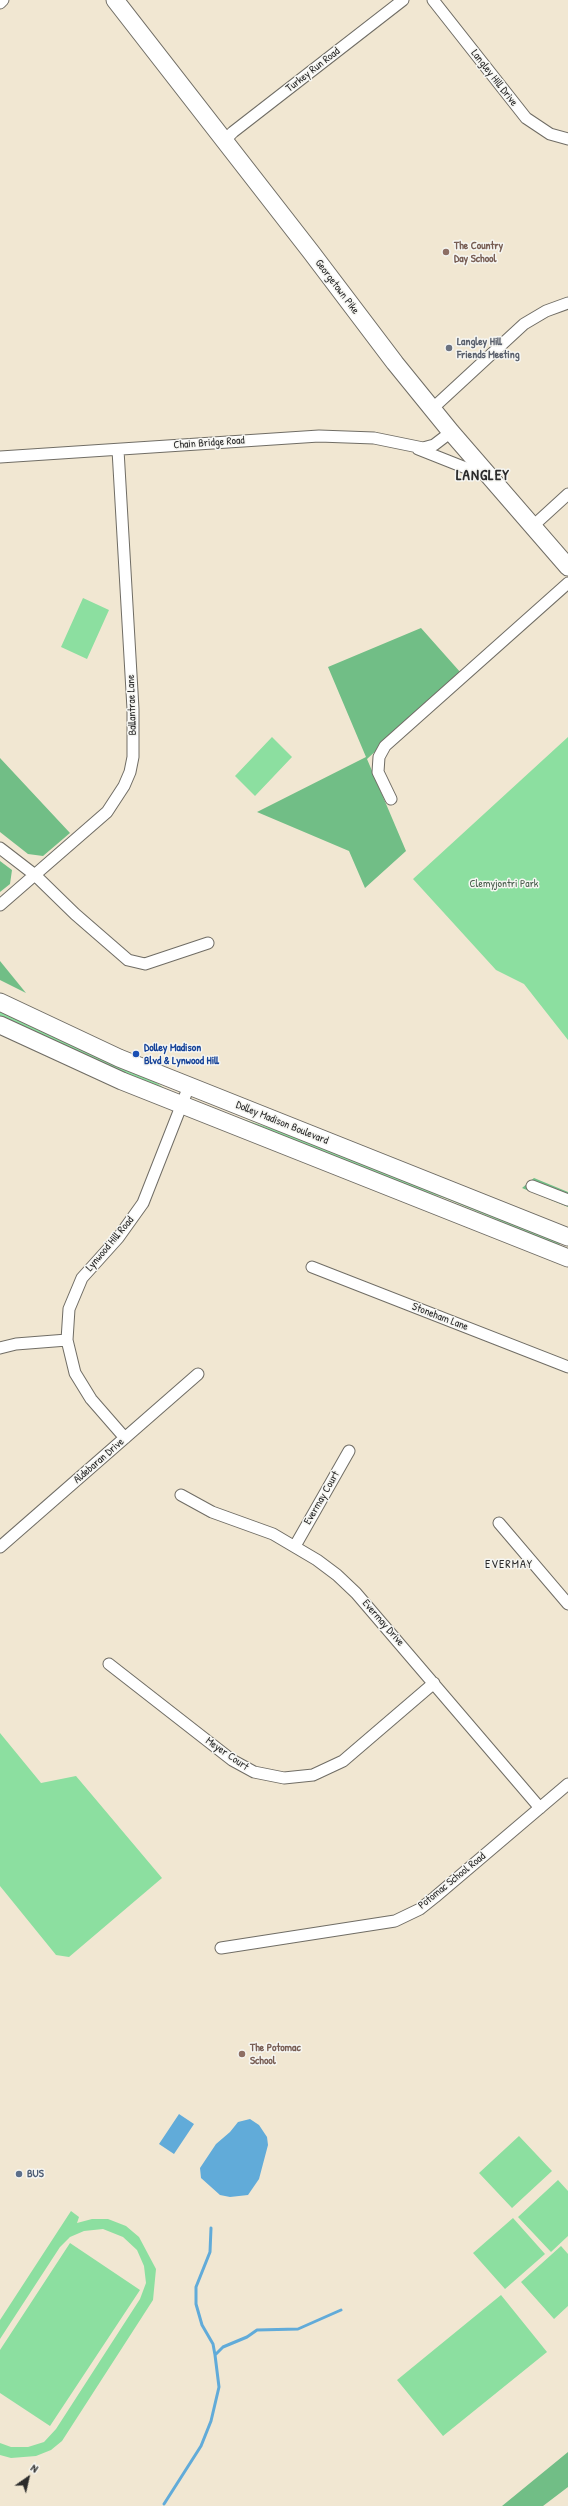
<!DOCTYPE html>
<html>
<head>
<meta charset="utf-8">
<style>
	body { margin:0 }
	#map { position:relative; width:568px; height:2506px; overflow:hidden; background:#f1e7d2; font-family:"Patrick Hand",sans-serif }
	canvas { display:block }
	.north { position:absolute; left:8px; top:2458px; width:40px; height:40px; -webkit-text-stroke:3px #f6f6f2; paint-order:stroke; rotate:34deg; font-size:11px; font-weight:700; line-height:16px; text-align:center; color:#2b2b2b }
	.north::after { content:''; display:block; margin:auto; width:14px; height:18px; background:#2b2b2b; clip-path:polygon(50% 0,100% 100%,50% 72%,0 100%) }
</style>
</head>
<body>
<div id="map">
<canvas width="568" height="2506"></canvas>
<div class="north">N</div>
</div>
<script>
const ctx = document.querySelector('canvas').getContext('2d');
ctx.lineJoin = 'round';
function paint(path, color) { ctx.fillStyle = color; ctx.fill(path, 'evenodd'); }
const poly = rows => new Path2D(rows.map(r => 'M' + r).join(''));
function trace(path, color, width, dash) { ctx.strokeStyle = color; ctx.lineWidth = width; ctx.lineCap = dash ? 'butt' : 'round'; ctx.setLineDash(dash || []); ctx.stroke(path); }
function write(font, color, halo, rows, align = 'center') {
  ctx.font = font + ' "Patrick Hand",sans-serif'; ctx.lineWidth = 3; ctx.setLineDash([]); ctx.textBaseline = 'middle'; ctx.strokeStyle = halo; ctx.fillStyle = color; for (const [text, x, y, turn = 0] of rows) {
    ctx.save(); ctx.translate(x, y); ctx.rotate((+turn || 0) * Math.PI / 180); ctx.textAlign = isNaN(turn) ? turn : align; if (halo) ctx.strokeText(text, 0, 0); ctx.fillText(text, 0, 0); ctx.restore();
  }
}
const green = poly([
	[83,598,109,610,87,659,61,647],
	[272,737,292,757,255,796,235,776],
	[568,737,568,1040,524,984,496,970,413,879],
	[0,1009,145,1075,164,1088,164,1092,0,1019],
	[236,1117,310,1141,561,1243,559,1245,555,1244,447,1199,417,1189],
	[0,1733,41,1783,76,1776,162,1878,69,1957,56,1955,0,1886],
	[519,2136,552,2171,512,2208,479,2173],
	[558,2180,568,2191,568,2236,551,2252,518,2217],
	[71,2211,79,2217,77,2223,92,2219,108,2219,126,2226,139,2237,156,2269,153,2300,62,2441,51,2450,36,2456,11,2458,0,2455,0,2443,11,2447,28,2447,44,2442,56,2429,140,2299,146,2283,144,2266,137,2250,123,2237,103,2229,84,2231,70,2237,60,2247,0,2339,0,2320],
	[513,2218,545,2254,505,2289,473,2253],
	[70,2243,140,2290,50,2426,0,2393,0,2350],
	[561,2246,568,2254,568,2306,554,2319,521,2282],
	[501,2295,547,2352,443,2436,397,2380]
]);
const forest = poly([
	[421,628,461,673,367,759,406,851,365,888,349,851,257,812,366,757,328,667],
	[0,758,70,833,43,856,28,854,0,832],
	[0,861,12,870,10,884,0,892],
	[0,961,26,993,0,980],
	[534,1178,568,1192,568,1207,522,1188],
	[568,2452,568,2487,543,2506,502,2506]
]);
const water = poly([
	[179,2114,194,2124,174,2154,159,2144],
	[250,2119,259,2125,267,2137,268,2145,259,2179,248,2195,230,2197,220,2195,201,2178,200,2168,216,2144,230,2132,238,2122]
]);
const stream = poly([
	[211,2228,210,2252,196,2287,196,2304,202,2325,213,2344,215,2355],
	[164,2504,201,2446,211,2421,219,2387,215,2355,223,2347,247,2337,257,2330,298,2329,341,2310]
]);
const minor = poly([
	[433,0,526,118,550,134,568,139],
	[0,3,3,0],
	[224,141,233,132,403,0],
	[433,408,524,324,546,311,568,303],
	[418,449,471,470,481,466],
	[0,457,319,436,374,438,423,448,434,445,451,432],
	[533,526,568,494],
	[391,799,378,772,379,757,385,746,568,583],
	[0,848,35,875,75,914,128,960,145,964,208,943],
	[0,905,107,812,124,786,130,772,133,757,133,709,118,450],
	[532,1186,568,1200],
	[312,1267,568,1367],
	[0,1348,16,1344,67,1340],
	[125,1438,91,1399,75,1373,67,1340,69,1309,82,1278,118,1238,143,1203,189,1086],
	[181,1495,212,1512,273,1534,317,1560,337,1575,356,1593,540,1808],
	[499,1523,568,1604],
	[295,1546,349,1451],
	[0,1547,198,1374],
	[109,1664,232,1760,254,1772,284,1778,313,1775,343,1761,434,1683],
	[221,1948,395,1921,420,1909,435,1897,568,1784]
]);
const primary = poly([
	[115,0,311,252,395,363,451,432,568,567],
	[0,1002,119,1058,568,1237],
	[0,1025,122,1081,568,1258]
]);
const markers = [
	[446,252,4,"#8d6e63"],
	[449,348,4,"#6b7280"],
	[136,1054,4,"#1a4fb4"],
	[242,2054,4,"#8d6e63"],
	[19,2174,4,"#5c6f8a"]
];
const streetNames = [
	["Turkey Run Road",313,70,-38],
	["Langley Hill Drive",494,78,52],
	["Georgetown Pike",337,287,53],
	["Chain Bridge Road",209,443,-4],
	["Ballantrae Lane",132,705,-92],
	["Dolley Madison Boulevard",282,1123,22],
	["Lynwood Hill Road",110,1244,-50],
	["Stoneham Lane",440,1317,21],
	["Aldebaran Drive",99,1461,-41],
	["Evermay Court",322,1498,-60],
	["Evermay Drive",383,1623,49],
	["Meyer Court",227,1754,35],
	["Potomac School Road",452,1881,-39]
];
const educationNames = [
	["The Country",454,246],
	["Day School",454,259],
	["The Potomac",250,2048],
	["School",250,2061]
];
const worshipNames = [
	["Langley Hill",457,342],
	["Friends Meeting",457,355]
];
const parkNames = [
	["Clemyjontri Park",504,884]
];
const transitNames = [
	["Dolley Madison",144,1048],
	["Blvd & Lynwood Hill",144,1061]
];
const serviceNames = [
	["BUS",27,2174]
];
const neighbourhoodNames = [
	["EVERMAY",509,1565]
];
const districtNames = [
	["LANGLEY",483,476]
];
paint(green, '#8cdfa0');
paint(forest, '#71be86');
paint(water, '#61abd9');
trace(stream, '#61abd9', 3);
trace(minor, '#706d65', 13);
trace(primary, '#706d65', 19);
trace(minor, '#fff', 11);
trace(primary, '#fff', 17);
for (const [x, y, r, color] of markers) { const dot = new Path2D(); dot.arc(x, y, r, 0, 2 * Math.PI); ctx.fillStyle = color; ctx.fill(dot); trace(dot, '#f6f6f2', 1.5); }
write('11px', '#2b2b2b', '#f6f6f2', streetNames);
write('bold 11px', '#785e54', '#f6f6f2', educationNames, 'left');
write('bold 11px', '#5b616d', '#f6f6f2', worshipNames, 'left');
write('11px', '#435848', '#f6f6f2', parkNames);
write('bold 11px', '#164399', '#f6f6f2', transitNames, 'left');
write('bold 11px', '#4e5e75', '#f6f6f2', serviceNames, 'left');
ctx.letterSpacing = '1px';
write('12px', '#2b2b2b', '#f6f6f2', neighbourhoodNames);
ctx.letterSpacing = '0px';
ctx.letterSpacing = '1px';
write('bold 15px', '#2b2b2b', '#f6f6f2', districtNames);
ctx.letterSpacing = '0px';
</script>
</body>
</html>
